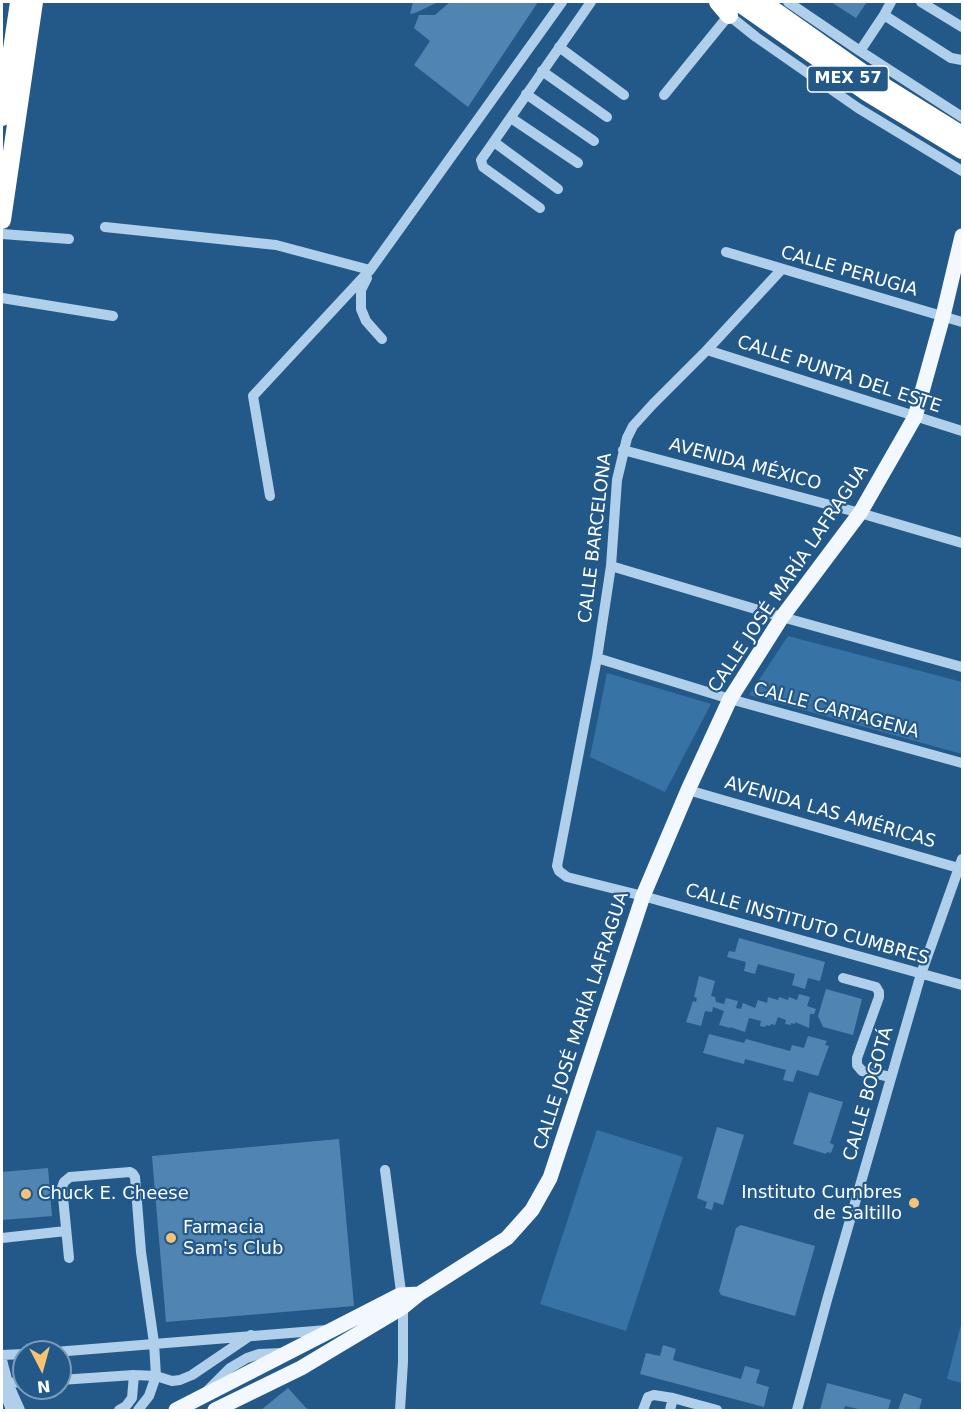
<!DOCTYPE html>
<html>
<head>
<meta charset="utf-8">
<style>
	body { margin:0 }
	#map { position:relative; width:964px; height:1412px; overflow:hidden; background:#235989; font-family:"DejaVu Sans",sans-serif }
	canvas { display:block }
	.frame { position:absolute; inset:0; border:3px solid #fff; pointer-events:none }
	.north { position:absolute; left:12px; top:1340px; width:60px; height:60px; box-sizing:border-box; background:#235989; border:2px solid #7b9bb8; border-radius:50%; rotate:174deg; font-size:16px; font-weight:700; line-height:24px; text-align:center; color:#fff }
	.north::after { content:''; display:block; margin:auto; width:21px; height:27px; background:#f5c373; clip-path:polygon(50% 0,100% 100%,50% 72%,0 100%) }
</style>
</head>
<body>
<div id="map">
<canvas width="964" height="1412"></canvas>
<div class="frame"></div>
<div class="north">N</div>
</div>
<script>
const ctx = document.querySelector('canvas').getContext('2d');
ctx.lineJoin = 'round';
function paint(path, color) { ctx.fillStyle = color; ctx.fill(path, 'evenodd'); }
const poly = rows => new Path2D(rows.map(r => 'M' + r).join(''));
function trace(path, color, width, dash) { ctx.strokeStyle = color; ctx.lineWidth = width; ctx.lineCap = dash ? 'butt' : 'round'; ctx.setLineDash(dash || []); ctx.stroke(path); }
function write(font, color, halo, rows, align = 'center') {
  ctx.font = font + ' "DejaVu Sans",sans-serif'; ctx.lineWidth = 4.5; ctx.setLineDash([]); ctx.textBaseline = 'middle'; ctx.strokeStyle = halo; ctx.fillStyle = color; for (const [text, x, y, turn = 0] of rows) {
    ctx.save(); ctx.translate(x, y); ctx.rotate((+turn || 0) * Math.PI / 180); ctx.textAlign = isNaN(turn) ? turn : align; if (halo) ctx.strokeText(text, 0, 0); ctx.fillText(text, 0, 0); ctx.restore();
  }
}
const green = poly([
	[788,636,962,682,962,754,749,695],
	[607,673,711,704,665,792,590,757],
	[597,1130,683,1157,626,1331,540,1304],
	[962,1321,962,1383,947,1379]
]);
const building = poly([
	[413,2,438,2,415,13,410,14],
	[450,2,538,2,468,107,414,65,430,41,414,28,419,15,435,15],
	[831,2,867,2,856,18],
	[739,938,825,962,820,981,808,978,805,989,792,985,795,974,758,964,755,974,744,971,746,962,727,957,729,951,735,952],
	[699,976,715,981,711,996,715,997,716,1002,724,1004,726,998,738,1001,736,1008,741,1009,743,1003,755,1008,758,1000,767,1003,768,997,778,1000,779,997,788,1000,789,997,797,1000,799,994,810,997,807,1006,816,1009,814,1014,810,1014,809,1028,795,1022,795,1024,791,1023,791,1025,785,1024,786,1020,778,1017,775,1025,771,1024,770,1026,766,1025,765,1027,760,1026,761,1021,749,1018,745,1032,730,1027,730,1028,719,1025,724,1011,713,1007,712,1012,705,1011,701,1026,686,1022,693,1001,696,1002,697,998,694,997],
	[826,989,862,999,853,1035,823,1027,818,1016],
	[709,1034,744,1043,746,1039,790,1051,792,1045,804,1048,808,1036,827,1041,825,1045,829,1046,818,1076,797,1070,793,1082,783,1080,786,1070,745,1059,744,1064,703,1053],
	[809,1092,843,1102,830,1143,834,1145,831,1153,827,1152,826,1154,793,1144],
	[717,1127,744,1135,723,1205,714,1202,712,1210,705,1208,707,1202,697,1198],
	[339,1139,354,1306,166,1322,152,1156],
	[48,1168,52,1216,2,1220,2,1172],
	[741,1225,815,1246,795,1316,721,1295,719,1291,736,1228],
	[663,1345,676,1349,673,1360,741,1379,745,1366,760,1370,756,1383,769,1387,764,1407,640,1374,646,1353,660,1356],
	[827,1383,891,1400,888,1410,863,1410,845,1406,844,1410,820,1410],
	[288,1388,308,1410,261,1410],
	[904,1393,922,1399,919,1410,898,1410]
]);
const minor = poly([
	[788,2,860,51,962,117],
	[891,2,884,15,951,58,962,60],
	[921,2,962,27],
	[726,13,756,37,858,108,962,171],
	[559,47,624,95],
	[860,51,884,15],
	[542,71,607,117],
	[526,94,594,141],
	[664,95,729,15],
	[511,118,578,163],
	[494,142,558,189],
	[540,208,483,167,481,160,591,2],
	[105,227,276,245,370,270],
	[2,234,69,239],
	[726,252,962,322],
	[781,270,707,350,653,404,633,426,627,438,617,480,611,566,597,658,557,866,559,871,567,877,643,896,962,985],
	[367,278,361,290,361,309,366,321,382,339],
	[2,298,113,316],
	[707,350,962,431],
	[623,450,860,513,962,543],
	[270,496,253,396,370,270,562,2],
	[611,566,782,617,962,667],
	[597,658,730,699,962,763],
	[688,790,962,869],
	[843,978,876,987,879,992,879,997,857,1058,857,1065,862,1071,891,1077],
	[385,1170,403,1307,403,1362,400,1410],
	[2,1238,66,1231],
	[69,1258,62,1187,64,1182,70,1177,130,1172,133,1174,135,1177,141,1252,154,1343,156,1376,149,1396,138,1410],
	[55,1352,327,1330],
	[2,1355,24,1354],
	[2,1360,8,1383,20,1410],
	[60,1380,134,1375,156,1376,172,1381,180,1380,192,1375,251,1335],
	[8,1383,24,1382],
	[2,1386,11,1410],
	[208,1390,230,1368,247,1358,259,1354,282,1353],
	[673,1398,717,1410],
	[119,1410,126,1406,132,1398,134,1375],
	[643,1410,648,1397,654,1395,673,1398,670,1410],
	[797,1410,827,1300,921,974,962,859]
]);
const major = poly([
	[176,1410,400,1295,419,1294],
	[215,1410,301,1368,403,1307,419,1294,507,1238,532,1210,550,1178,643,896,688,790,730,699,782,617,860,513,915,417,943,316,962,236]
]);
const highway = poly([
	[718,2,729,15],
	[738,2,865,91,962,150],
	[762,2,870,78,962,135],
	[2,117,19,2],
	[2,220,34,2]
]);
const markers = [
	[26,1194,6,"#f5c373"],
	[914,1203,6,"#f5c373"],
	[171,1238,6,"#f5c373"]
];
const shields = [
	[848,79,81]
];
const shieldNames = [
	["MEX 57",848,79]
];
const streetNames = [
	["CALLE PERUGIA",849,272,16],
	["CALLE PUNTA DEL ESTE",839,375,18],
	["AVENIDA MÉXICO",745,465,15],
	["CALLE BARCELONA",596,538,-83],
	["CALLE JOSÉ MARÍA LAFRAGUA",789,579,-56],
	["CALLE CARTAGENA",836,711,15],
	["AVENIDA LAS AMÉRICAS",830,813,16],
	["CALLE INSTITUTO CUMBRES",807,925,16],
	["CALLE JOSÉ MARÍA LAFRAGUA",582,1021,-72],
	["CALLE BOGOTÁ",869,1094,-74]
];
const poiNames = [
	["Instituto Cumbres",902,1193,"right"],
	["de Saltillo",902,1214,"right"],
	["Chuck E. Cheese",38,1194],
	["Farmacia",183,1228],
	["Sam's Club",183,1249]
];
paint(green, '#3873a6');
paint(building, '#5085b2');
trace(minor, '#b0cfea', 10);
trace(major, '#f3f8fe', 15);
trace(highway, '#fff', 18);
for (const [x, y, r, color] of markers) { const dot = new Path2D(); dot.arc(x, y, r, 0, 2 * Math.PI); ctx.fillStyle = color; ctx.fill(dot); trace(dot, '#235989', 2); }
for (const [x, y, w] of shields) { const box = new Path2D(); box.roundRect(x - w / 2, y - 13, w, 26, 4.5); ctx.fillStyle = '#235989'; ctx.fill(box); trace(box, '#fff', 1.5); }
write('bold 16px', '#fff', null, shieldNames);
write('18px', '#fff', '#235989', streetNames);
write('18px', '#fff', '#235989', poiNames, 'left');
</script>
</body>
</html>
